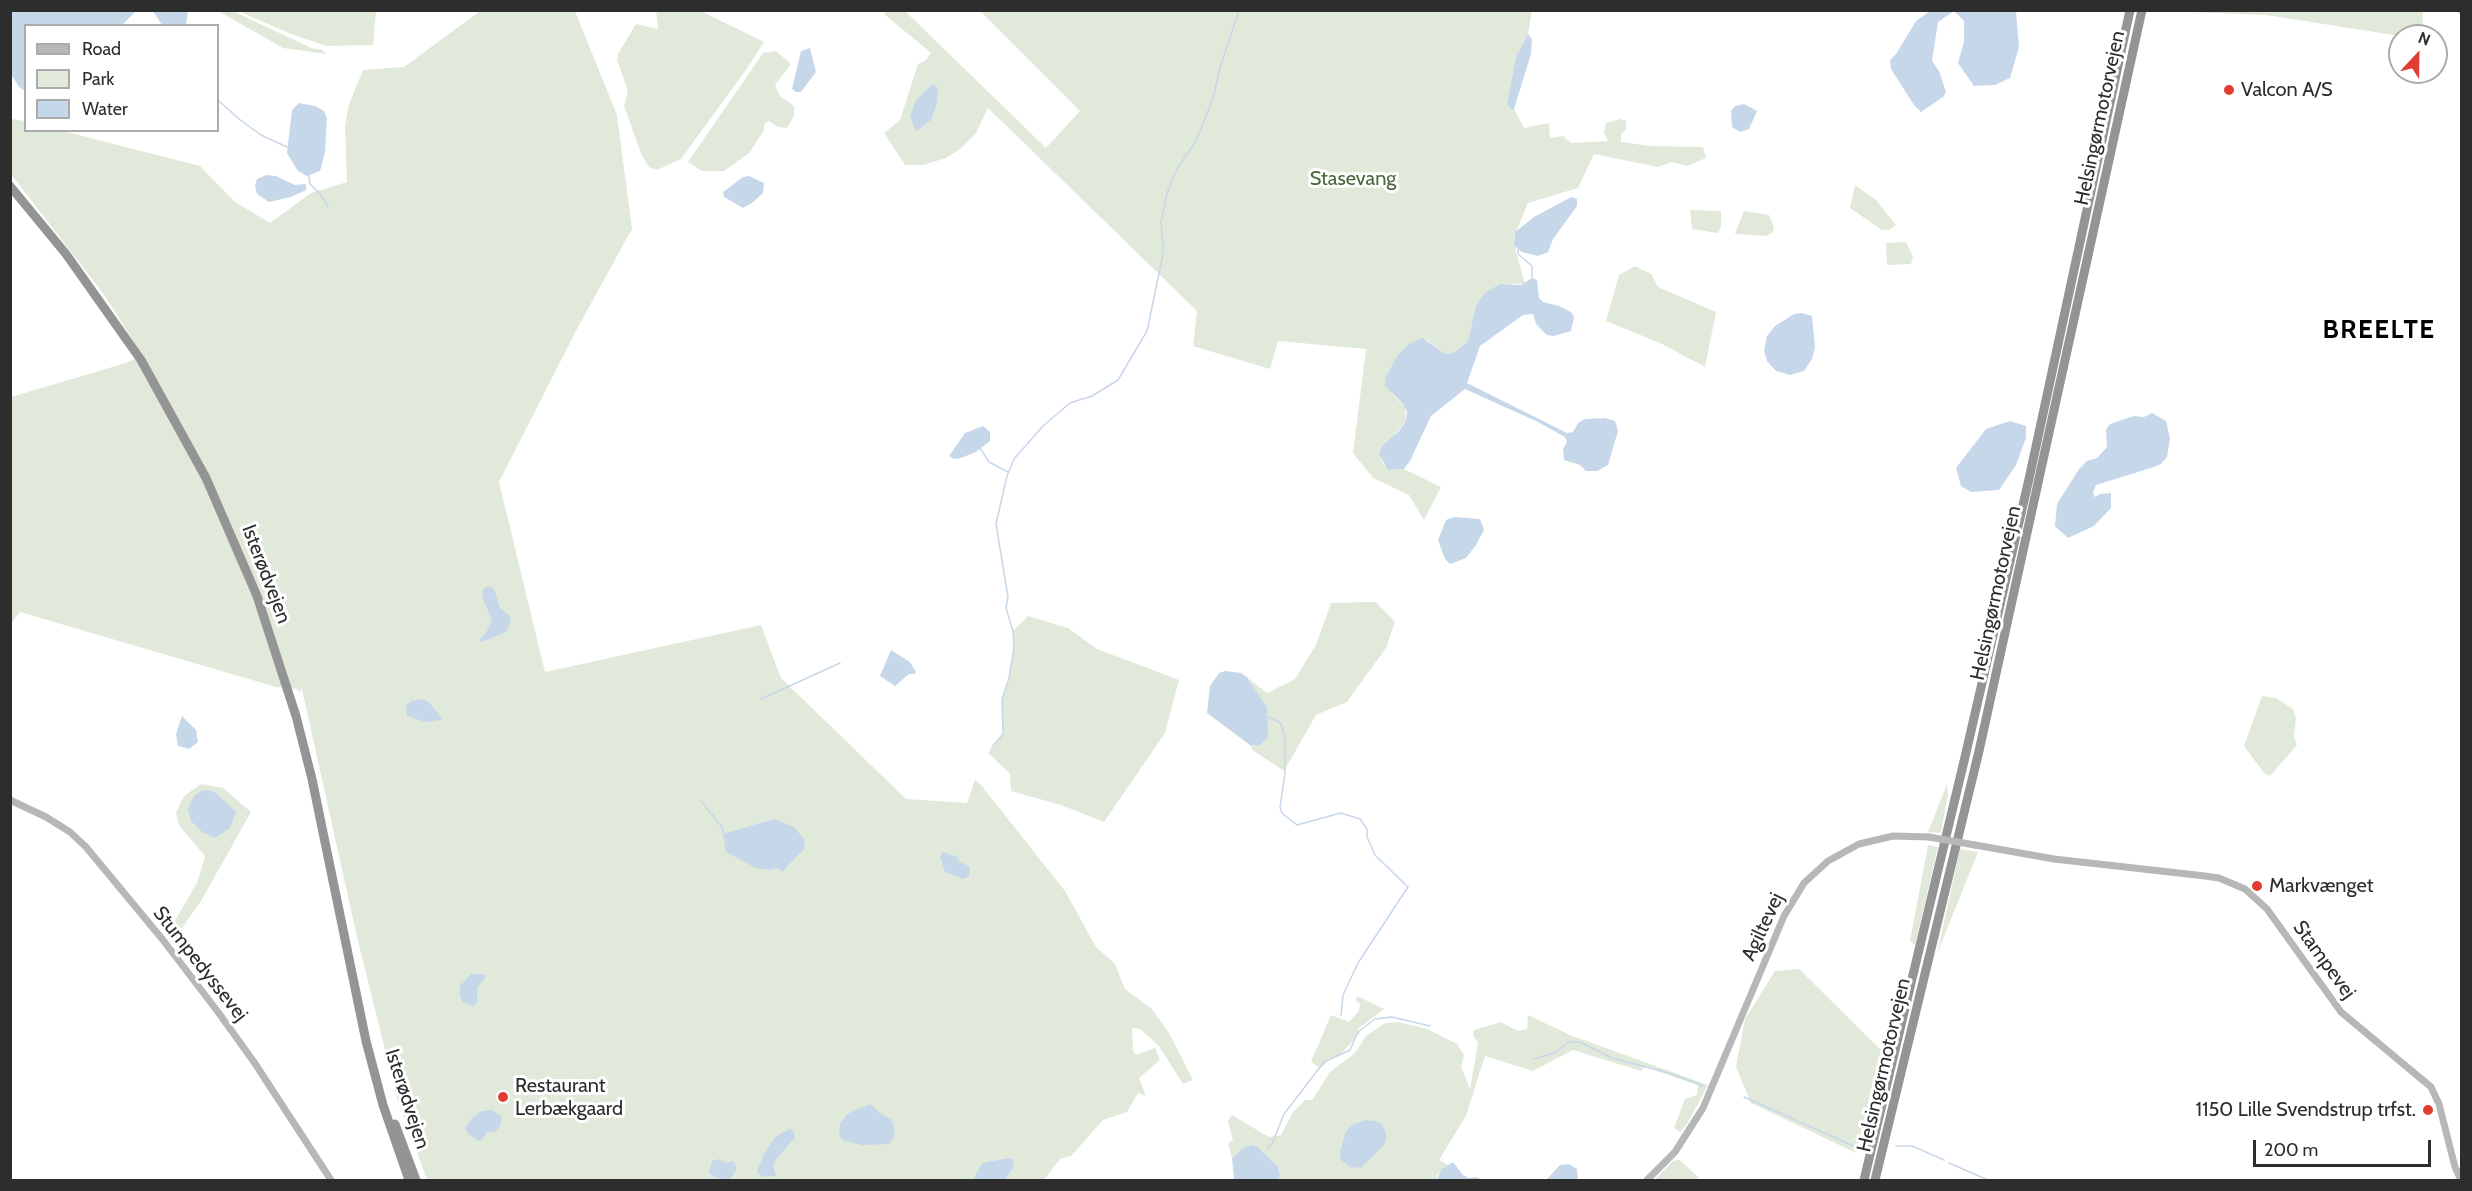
<!DOCTYPE html>
<html>
<head>
<meta charset="utf-8">
<style>
	body { margin:0 }
	#map { position:relative; width:2472px; height:1191px; overflow:hidden; background:#fff; font-family:Cabin,sans-serif }
	canvas { display:block }
	.frame { position:absolute; inset:0; border:12px solid #2d2d2d; pointer-events:none }
	.legend { position:absolute; left:24px; top:24px; width:195px; height:108px; box-sizing:border-box; background:#fff; border:2px solid #ababab; margin:0; padding:8px 10px; list-style:none; font-size:18px; color:#2d2d2d }
	.legend li { display:flex; align-items:center; gap:12px; height:30px }
	.legend b { width:30px; border:2px solid #ababab }
	.north { position:absolute; left:2388px; top:24px; width:60px; height:60px; box-sizing:border-box; background:#fff; border:2px solid #ababab; border-radius:50%; rotate:22deg; font-size:16px; font-weight:700; line-height:24px; text-align:center; color:#2d2d2d }
	.north::after { content:''; display:block; margin:auto; width:21px; height:27px; background:#e13d31; clip-path:polygon(50% 0,100% 100%,50% 72%,0 100%) }
	.scale { position:absolute; left:2253px; top:1140px; width:178px; height:27px; box-sizing:border-box; border:3px solid #2d2d2d; border-top:0; padding-left:8px; font-size:18px; line-height:21px; white-space:nowrap; color:#2d2d2d; -webkit-text-stroke:4px #fff; paint-order:stroke }
</style>
</head>
<body>
<div id="map">
<canvas width="2472" height="1191"></canvas>
<div class="frame"></div>
<ul class="legend">
<li><b style="height:8px;background:#b7b7b7"></b>Road</li>
<li><b style="height:16px;background:#e1eada"></b>Park</li>
<li><b style="height:16px;background:#c7d7ea"></b>Water</li>
</ul>
<div class="north">N</div>
<div class="scale">200 m</div>
</div>
<script>
const ctx = document.querySelector('canvas').getContext('2d');
ctx.lineJoin = 'round';
function paint(path, color) { ctx.fillStyle = color; ctx.fill(path, 'evenodd'); }
const poly = rows => new Path2D(rows.map(r => 'M' + r).join(''));
function trace(path, color, width, dash) { ctx.strokeStyle = color; ctx.lineWidth = width; ctx.lineCap = dash ? 'butt' : 'round'; ctx.setLineDash(dash || []); ctx.stroke(path); }
function write(font, color, halo, rows, align = 'center') {
  ctx.font = font + ' Cabin,sans-serif'; ctx.lineWidth = 6; ctx.setLineDash([]); ctx.textBaseline = 'middle'; ctx.strokeStyle = halo; ctx.fillStyle = color; for (const [text, x, y, turn = 0] of rows) {
    ctx.save(); ctx.translate(x, y); ctx.rotate((+turn || 0) * Math.PI / 180); ctx.textAlign = isNaN(turn) ? turn : align; if (halo) ctx.strokeText(text, 0, 0); ctx.fillText(text, 0, 0); ctx.restore();
  }
}
const green = poly([
	[656,10,701,11,764,42,748,67,681,159,657,170,649,167,642,156,624,106,628,91,617,60,618,54,636,24,658,29],
	[1532,10,1528,34,1516,56,1507,105,1511,109,1514,109,1524,128,1549,123,1550,138,1563,136,1571,143,1608,141,1604,132,1606,123,1621,119,1626,121,1626,130,1621,134,1621,142,1650,146,1703,147,1706,158,1687,166,1672,162,1658,167,1594,154,1578,188,1528,203,1514,237,1514,244,1525,284,1500,284,1476,305,1468,341,1459,349,1450,354,1444,353,1426,339,1397,356,1385,378,1392,394,1405,407,1406,421,1391,439,1381,460,1388,470,1404,469,1441,487,1424,520,1409,495,1373,478,1353,453,1366,349,1278,341,1270,369,1193,346,1197,311,988,108,976,133,960,149,946,158,923,165,905,165,884,133,900,120,918,64,926,60,931,53,884,14,886,11,905,11,1046,148,1080,111,980,11],
	[218,11,233,11,311,48,323,50,326,54,283,48],
	[238,11,376,11,373,45,327,46,291,34],
	[480,11,575,11,617,115,632,229,578,327,499,482,545,672,761,625,781,678,906,799,967,803,975,780,981,785,1065,891,1096,947,1115,964,1125,989,1152,1009,1169,1033,1193,1080,1183,1084,1159,1046,1140,1029,1132,1028,1133,1051,1136,1055,1155,1048,1160,1060,1139,1078,1146,1096,1138,1093,1127,1112,1103,1120,1071,1156,1060,1159,1044,1180,427,1180,397,1098,357,937,302,689,299,692,297,689,276,687,20,612,11,624,11,397,126,363,142,355,105,296,11,174,11,119,25,121,26,130,63,131,200,166,235,202,270,223,311,193,347,182,345,126,349,104,363,70,404,67],
	[2163,11,2423,11,2422,36,2400,36,2266,15],
	[776,51,791,64,775,85,780,96,794,106,794,116,787,128,778,127,769,121,765,123,763,132,749,153,724,171,702,171,688,162,763,53],
	[1855,185,1876,200,1896,225,1889,230,1882,230,1850,208],
	[1690,210,1721,211,1721,226,1718,233,1692,229],
	[1744,211,1769,215,1774,227,1772,233,1766,236,1735,234],
	[1906,242,1913,257,1911,264,1887,265,1886,243],
	[1635,266,1651,274,1658,287,1716,312,1705,367,1660,343,1606,321,1619,275],
	[1366,602,1376,602,1395,622,1386,648,1347,702,1316,715,1284,771,1252,750,1250,745,1259,746,1250,679,1247,677,1267,693,1295,679,1316,645,1331,603],
	[1028,616,1068,628,1097,649,1179,680,1165,733,1104,822,1061,805,1011,791,1010,774,988,753,1003,734,1002,699,1009,678,1014,647,1013,631],
	[2262,696,2276,698,2293,709,2296,718,2294,737,2297,745,2270,776,2264,773,2244,746],
	[201,784,223,788,251,812,201,901,173,941,167,934,197,883,205,856,179,825,176,813,184,796],
	[1947,784,1948,794,1941,833,1928,832],
	[1928,845,1938,847,1915,945,1910,941],
	[1960,849,1978,852,1937,954],
	[1799,969,1881,1050,1856,1153,1751,1103,1736,1067,1745,1019,1775,971],
	[1357,996,1384,1009,1358,1029,1360,1033,1341,1054,1326,1062,1322,1068,1317,1066,1311,1062,1331,1015,1349,1022,1359,1011,1360,1004,1356,1001],
	[1528,1015,1570,1035,1708,1085,1687,1124,1680,1132,1674,1128,1685,1099,1697,1095,1698,1085,1645,1067,1641,1071,1573,1050,1533,1071,1485,1056,1466,1116,1439,1160,1448,1165,1437,1175,1436,1180,1279,1180,1280,1175,1278,1167,1259,1148,1237,1153,1232,1158,1228,1144,1233,1140,1228,1121,1232,1115,1269,1137,1281,1135,1293,1112,1305,1100,1312,1100,1330,1072,1355,1053,1366,1036,1385,1023,1398,1022,1427,1029,1457,1044,1464,1055,1461,1067,1470,1089,1478,1043,1473,1035,1474,1030,1501,1022,1518,1031,1527,1029],
	[1677,1160,1680,1160,1699,1178,1696,1180,1654,1180,1673,1161]
]);
const water = poly([
	[10,11,11,10,136,11,122,25,26,26,25,91,19,87,11,74],
	[153,11,188,11,186,25,162,25],
	[1930,11,2016,11,2019,47,2010,78,1995,85,1974,86,1958,63,1964,42,1964,21,1954,11,1938,22,1932,61,1939,71,1946,92,1943,97,1921,112,1914,105,1891,69,1890,60,1896,54,1916,21],
	[1528,34,1532,39,1531,54,1514,109,1511,109,1507,105,1516,56],
	[810,48,816,72,801,92,796,92,792,89,801,51],
	[933,84,938,88,937,103,931,120,916,131,910,117,916,100],
	[299,103,315,106,324,111,327,118,325,152,320,171,307,176,298,171,287,153,292,110],
	[1744,104,1757,111,1749,129,1740,132,1732,127,1731,111,1735,106],
	[266,175,276,176,295,185,306,184,306,190,291,197,269,202,257,194,255,185,257,179],
	[749,176,764,183,763,193,752,203,743,208,724,197,723,192,743,177],
	[1571,197,1577,199,1577,206,1553,239,1548,252,1538,256,1522,252,1514,246,1515,232,1534,217],
	[1532,278,1537,280,1539,298,1543,302,1559,306,1571,312,1574,317,1571,331,1554,336,1547,335,1536,324,1533,314,1523,315,1480,346,1467,383,1567,433,1573,432,1578,423,1585,419,1605,418,1615,421,1618,431,1608,465,1597,471,1586,471,1580,465,1564,460,1563,449,1567,442,1565,437,1538,422,1465,389,1431,416,1410,461,1404,469,1388,470,1379,454,1382,446,1399,431,1406,421,1407,412,1403,404,1385,386,1385,378,1397,356,1410,343,1423,338,1444,353,1450,354,1459,349,1468,341,1476,305,1485,293,1500,284,1521,285],
	[1802,313,1812,316,1815,347,1812,359,1804,371,1790,375,1776,371,1767,361,1764,351,1767,336,1775,326,1794,314],
	[2152,413,2166,421,2170,438,2167,457,2161,464,2154,467,2096,485,2093,493,2095,497,2100,494,2111,493,2111,508,2094,526,2068,538,2055,526,2057,504,2079,469,2087,461,2097,458,2107,447,2106,430,2110,424,2134,416,2144,417],
	[2010,421,2026,426,2026,438,2016,465,1999,490,1971,492,1961,486,1956,468,1986,429],
	[983,426,990,432,990,441,976,452,961,458,954,459,949,456,965,433],
	[1454,517,1480,519,1484,530,1476,545,1466,558,1450,564,1445,559,1438,540,1446,520],
	[489,586,494,589,500,608,510,616,511,621,506,632,482,642,479,640,487,631,492,620,482,597,483,589],
	[891,650,910,662,916,672,915,674,909,674,895,686,880,676],
	[1225,671,1241,673,1247,677,1267,708,1268,737,1259,746,1250,745,1207,713,1210,686,1219,673],
	[421,699,429,702,442,719,440,720,425,722,407,716,406,706,411,701],
	[182,716,196,730,198,742,189,749,178,746,176,734],
	[208,790,216,793,236,812,230,828,215,838,202,832,191,821,188,809,194,796,201,791],
	[774,819,794,827,804,839,805,848,782,872,778,868,770,870,756,868,726,852,723,834],
	[943,852,958,857,959,861,970,867,969,876,963,879,945,872,940,856],
	[471,974,484,974,486,977,477,988,477,1002,473,1007,463,1002,460,996,460,986],
	[870,1104,880,1113,892,1120,895,1134,892,1141,889,1144,862,1145,844,1141,839,1136,840,1124,847,1114],
	[492,1110,502,1117,500,1127,494,1132,487,1132,482,1140,478,1141,468,1134,465,1128,472,1118,482,1111],
	[1366,1120,1375,1121,1382,1124,1387,1136,1384,1145,1362,1167,1351,1168,1341,1160,1340,1152,1346,1131,1354,1124],
	[789,1129,794,1131,795,1138,776,1159,773,1165,776,1176,762,1177,757,1171,764,1154,775,1137],
	[1253,1145,1259,1148,1278,1167,1280,1175,1279,1180,1234,1180,1232,1158,1245,1147],
	[1009,1158,1014,1160,1013,1168,1005,1180,973,1180,982,1163],
	[719,1159,726,1163,733,1161,736,1166,736,1171,729,1180,715,1177,709,1173,712,1161],
	[1453,1162,1463,1175,1469,1178,1476,1177,1483,1180,1436,1180,1442,1169],
	[1569,1164,1577,1169,1578,1180,1546,1180,1560,1165]
]);
const stream = poly([
	[218,100,239,119,261,135,287,147],
	[309,176,310,184,320,194,328,207],
	[1518,250,1518,254,1532,266,1532,278],
	[980,448,989,462,1008,472],
	[761,699,840,663],
	[1268,717,1281,723,1285,738,1285,773,1280,807,1282,813,1297,825,1341,813,1360,819,1367,829,1367,837,1375,855,1408,887,1358,963,1343,995,1341,1015],
	[992,747,1003,734,1002,699,1009,678,1014,647,1013,631,1006,608,1008,597,996,524,1007,476,1014,459,1043,426,1070,403,1092,396,1118,380,1147,331,1162,259,1163,247,1161,222,1167,193,1177,169,1196,141,1213,98,1221,64,1239,10],
	[701,801,722,827,724,834],
	[1534,1059,1556,1052,1569,1042,1580,1042,1612,1058,1669,1073,1703,1086],
	[1744,1097,1858,1148],
	[1896,1146,1912,1146,1944,1160],
	[1267,1149,1272,1144,1284,1114,1324,1062,1350,1050,1358,1032,1375,1019,1392,1017,1430,1026],
	[1949,1163,1988,1180]
]);
const secondary = poly([
	[2461,10,2462,11],
	[10,800,46,817,70,832,86,847,163,940,218,1012,254,1062,331,1180],
	[1975,845,2054,859,2205,876,2219,878,2245,889,2267,909,2341,1012,2431,1087,2439,1104,2455,1167,2461,1180],
	[1647,1180,1675,1152,1703,1108,1784,916,1804,883,1828,861,1859,844,1893,836,1929,837]
]);
const highway = poly([
	[10,186,66,254,141,360,206,478,257,596,296,716,312,779,366,1041,383,1105,409,1180],
	[395,1124,416,1180],
	[1864,1180,1965,757,2029,479,2130,10],
	[1875,1180,1979,751,2142,10]
]);
const secondaryBridge = poly([
	[1929,837,1975,845]
]);
const markers = [
	[2229,90,6,"#e13d31"],
	[2257,886,6,"#e13d31"],
	[503,1097,6,"#e13d31"],
	[2428,1110,6,"#e13d31"]
];
const poiNames = [
	["Valcon A/S",2241,90],
	["Markvænget",2269,886],
	["Restaurant",515,1086],
	["Lerbækgaard",515,1109],
	["1150 Lille Svendstrup trfst.",2416,1110,"right"]
];
const streetNames = [
	["Helsingørmotorvejen",2100,118,-78],
	["Isterødvejen",266,574,69],
	["Helsingørmotorvejen",1996,593,-78],
	["Agiltevej",1763,927,-65],
	["Stampevej",2324,960,54],
	["Stumpedyssevej",200,964,52],
	["Helsingørmotorvejen",1884,1065,-77],
	["Isterødvejen",407,1099,72]
];
const parkNames = [
	["Stasevang",1353,179]
];
const districtNames = [
	["BREELTE",2379,330]
];
paint(green, '#e1eada');
paint(water, '#c7d7ea');
trace(stream, '#c7d7ea', 1.5);
trace(secondary, '#b7b7b7', 7);
trace(highway, '#949494', 9);
trace(secondaryBridge, '#b7b7b7', 7);
for (const [x, y, r, color] of markers) { const dot = new Path2D(); dot.arc(x, y, r, 0, 2 * Math.PI); ctx.fillStyle = color; ctx.fill(dot); trace(dot, '#fff', 2); }
write('20px', '#2d2d2d', '#fff', poiNames, 'left');
write('20px', '#2d2d2d', '#fff', streetNames);
write('20px', '#4a673b', '#fff', parkNames);
ctx.letterSpacing = '1.5px';
write('bold 26px', '#000', '#fff', districtNames);
ctx.letterSpacing = '0px';
</script>
</body>
</html>
